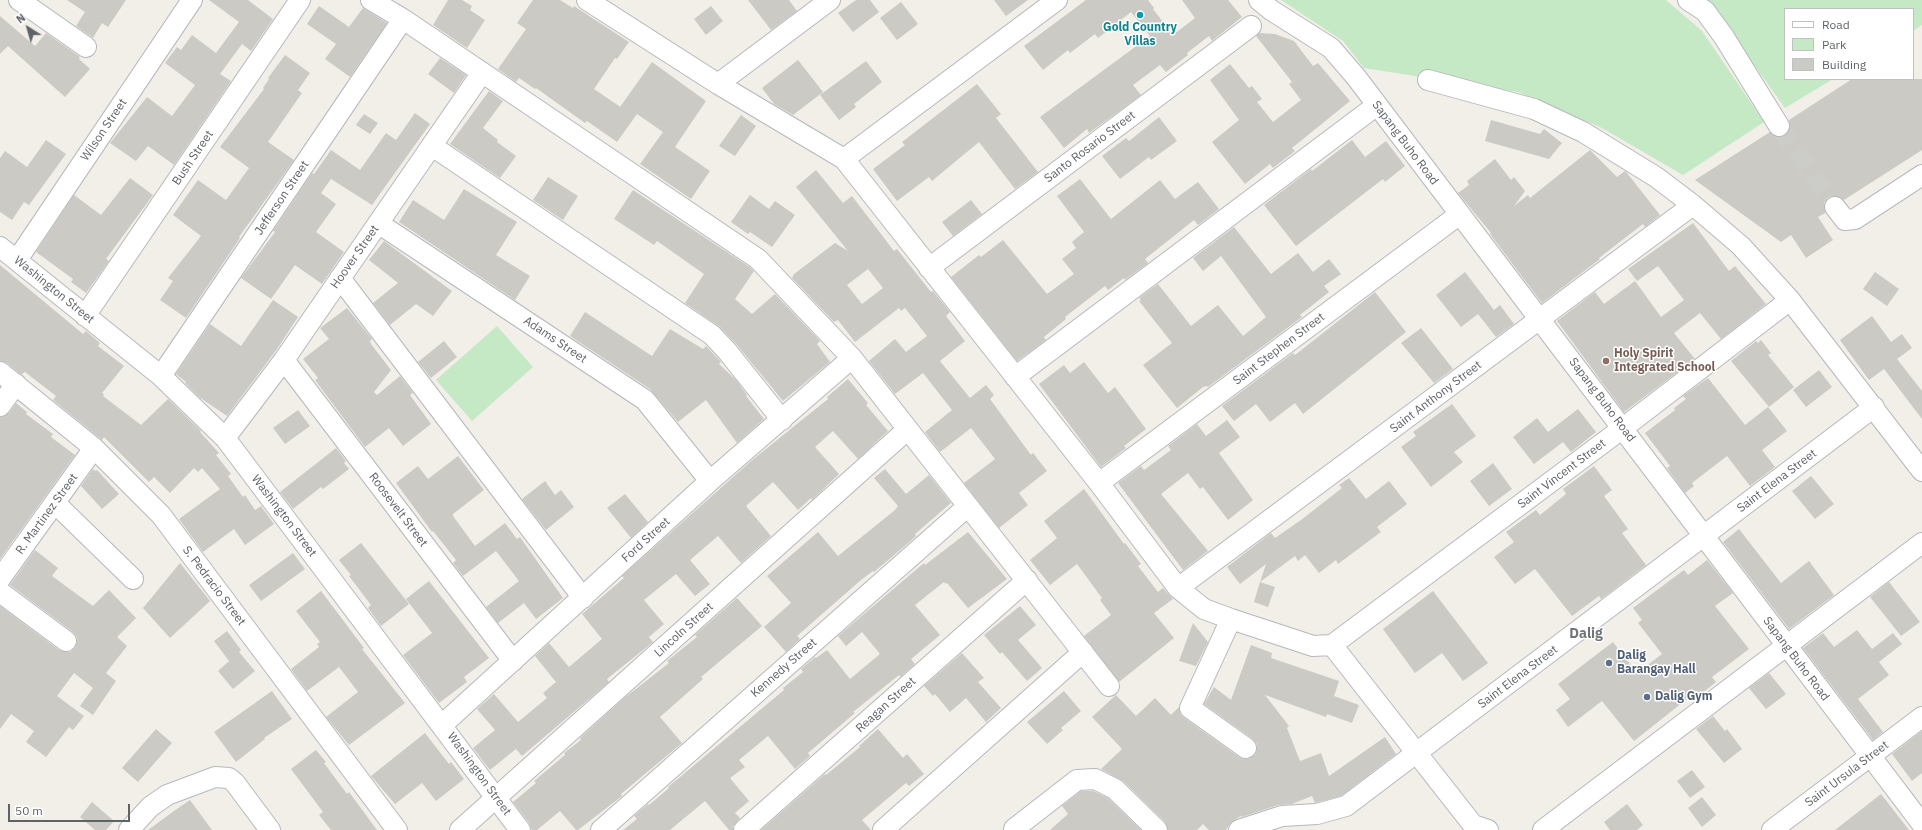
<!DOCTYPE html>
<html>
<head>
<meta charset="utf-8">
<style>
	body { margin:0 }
	#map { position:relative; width:1922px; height:830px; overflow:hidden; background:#f1efe8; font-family:"IBM Plex Sans",sans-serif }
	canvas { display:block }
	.legend { position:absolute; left:1784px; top:8px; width:130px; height:72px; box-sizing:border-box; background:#fff; border:1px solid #bfc1c3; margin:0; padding:5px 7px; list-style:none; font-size:12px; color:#5f6368 }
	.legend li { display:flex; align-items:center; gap:8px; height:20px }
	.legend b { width:20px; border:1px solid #bfc1c3 }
	.north { position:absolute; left:8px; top:8px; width:40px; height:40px; -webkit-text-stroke:3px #fff; paint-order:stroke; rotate:323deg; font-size:11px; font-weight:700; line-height:16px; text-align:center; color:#5f6368 }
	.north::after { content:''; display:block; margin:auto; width:14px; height:18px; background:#5f6368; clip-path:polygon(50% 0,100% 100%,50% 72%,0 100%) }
	.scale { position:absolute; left:8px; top:804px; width:122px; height:18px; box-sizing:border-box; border:2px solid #5f6368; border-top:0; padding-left:5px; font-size:12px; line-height:14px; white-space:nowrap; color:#5f6368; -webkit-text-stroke:3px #fff; paint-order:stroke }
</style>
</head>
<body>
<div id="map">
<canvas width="1922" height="830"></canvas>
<ul class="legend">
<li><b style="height:5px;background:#fff"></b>Road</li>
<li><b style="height:11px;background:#c5e8c5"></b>Park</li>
<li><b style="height:11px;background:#cccac5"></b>Building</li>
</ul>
<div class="north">N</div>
<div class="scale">50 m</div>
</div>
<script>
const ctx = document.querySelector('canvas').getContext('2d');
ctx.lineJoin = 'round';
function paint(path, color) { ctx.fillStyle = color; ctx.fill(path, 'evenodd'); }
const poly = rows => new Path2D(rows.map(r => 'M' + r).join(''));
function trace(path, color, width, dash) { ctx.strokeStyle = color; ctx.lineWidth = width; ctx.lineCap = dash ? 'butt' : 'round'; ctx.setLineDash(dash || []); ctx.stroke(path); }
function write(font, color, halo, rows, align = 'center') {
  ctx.font = font + ' "IBM Plex Sans",sans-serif'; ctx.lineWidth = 3; ctx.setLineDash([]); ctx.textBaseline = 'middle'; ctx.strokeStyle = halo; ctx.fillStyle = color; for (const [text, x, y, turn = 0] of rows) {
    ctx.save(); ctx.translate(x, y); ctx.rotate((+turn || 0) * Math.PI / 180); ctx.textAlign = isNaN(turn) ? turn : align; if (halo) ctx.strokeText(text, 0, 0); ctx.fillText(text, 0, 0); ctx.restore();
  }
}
const green = poly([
	[1281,0,1666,0,1702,31,1764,122,1683,175,1602,128,1518,92,1364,68,1343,41],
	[1705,0,1922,0,1922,25,1913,31,1913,9,1785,9,1785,79,1833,79,1785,108,1711,5],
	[497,326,533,367,472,421,436,380]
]);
const building = poly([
	[67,0,126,0,108,27,102,23,93,38,76,26,85,12],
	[209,0,248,0,273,19,251,51,242,44,220,74,231,81,174,165,148,146,136,161,110,143,147,97,172,116,195,85,165,63,177,47,181,50,192,35,216,53,239,22],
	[448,0,462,0,472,6,470,10,485,20,467,48,433,25],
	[533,0,560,0,573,8,574,6,629,42,617,59,615,58,594,89,619,106,620,107,652,62,706,101,675,147,710,171,691,199,640,164,663,132,637,114,617,142,587,121,585,123,536,88,535,89,519,78,516,82,498,69,526,29,517,23],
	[748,0,789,0,797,11,771,30],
	[856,0,870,0,879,12,853,32,838,13],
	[994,0,1028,0,1006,16],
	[1086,0,1148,0,1154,8,1153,9,1173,35,1195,18,1182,0,1228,0,1242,17,1212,41,1209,36,1187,53,1188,55,1166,72,1160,65,1133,85,1141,95,1089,133,1087,129,1064,148,1040,117,1150,36,1131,12,1098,38,1095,34,1070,53,1068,50,1043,70,1024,46],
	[901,2,918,24,897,40,880,18],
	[319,6,349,27,363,8,387,23,350,77,325,59,336,44,307,24],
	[711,6,723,21,706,35,694,19],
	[0,16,35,46,46,33,80,57,79,59,90,69,65,97,8,46,0,54],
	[1259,33,1275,34,1294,41,1313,66,1318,63,1350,101,1292,148,1295,151,1273,168,1270,164,1245,184,1212,142,1239,120,1210,80,1230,64,1249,88,1252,86,1262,99,1257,102,1273,122,1301,100,1289,84,1292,82,1256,36],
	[285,55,310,73,298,90,302,93,268,142,294,160,239,237,240,238,186,318,160,300,173,281,168,278,201,236,173,215,198,180,226,200,249,168,220,147,264,89,263,88,269,79,268,78],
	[440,58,466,75,454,93,428,74],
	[798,60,823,92,793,115,774,104,762,88],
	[866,61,882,82,854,104,856,107,839,120,820,95],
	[1852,79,1922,79,1922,150,1844,200,1839,196,1833,196,1828,198,1824,203,1825,213,1818,217,1833,240,1806,258,1791,235,1781,242,1695,180,1770,132,1779,137,1785,136,1790,126,1789,120],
	[977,84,1001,114,996,118,1038,172,1015,189,979,142,932,181,929,177,897,201,873,169,905,145,902,142],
	[489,91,503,101,483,128,498,140,497,142,516,156,500,178,450,144],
	[415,113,430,124,372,205,331,179,321,193,336,204,316,232,344,252,322,284,295,265,271,299,241,278,275,232,273,231,312,173,314,174,331,150,360,170,386,133,396,140],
	[364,114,378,123,370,134,356,125],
	[741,115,756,126,735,156,719,146],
	[1159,117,1177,141,1151,160,1149,157,1120,179,1102,156,1126,138,1129,141],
	[1491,120,1540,134,1544,129,1562,143,1549,159,1485,141],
	[46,140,66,154,29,205,24,202,12,220,0,212,0,158,5,151,27,167],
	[1352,140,1365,157,1386,141,1405,166,1385,182,1383,179,1296,246,1264,205,1311,169,1312,171],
	[1590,150,1617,177,1625,171,1627,173,1660,215,1645,227,1643,224,1599,258,1600,259,1542,303,1490,234,1491,233,1458,193,1469,185,1467,181,1495,159,1511,180,1514,177,1525,191,1514,206,1528,195,1530,198],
	[816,170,843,203,852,196,894,251,897,249,931,292,933,291,950,312,946,316,965,341,940,361,970,398,986,385,994,395,990,399,1031,455,1033,453,1047,471,1019,493,1028,505,999,528,964,483,995,459,971,428,940,452,925,432,952,410,923,373,895,394,869,361,895,339,906,352,927,336,905,308,901,311,899,308,855,342,838,320,834,322,792,278,794,274,835,243,848,251,796,187],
	[868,269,883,288,862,304,847,285],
	[548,177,578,196,563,220,533,200],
	[130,178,153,195,106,259,109,261,86,293,71,282,73,279,36,252,74,195,101,215],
	[1080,179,1111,219,1160,180,1175,199,1198,182,1219,209,1198,225,1194,220,1145,259,1148,263,1125,280,1124,278,1108,290,1105,286,1065,317,1066,319,1044,337,1046,340,1017,361,951,277,979,255,981,257,1003,240,1047,294,1074,274,1062,259,1076,248,1072,242,1084,232,1057,196],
	[464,189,517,222,496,255,530,276,515,300,399,222,413,200,444,220],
	[633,190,751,268,754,271,735,299,752,314,775,294,820,341,817,344,830,362,783,401,737,345,720,327,685,303,704,274,657,241,654,245,614,219],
	[750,195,769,209,775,201,795,215,772,247,750,232,748,234,731,222],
	[971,200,982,214,953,236,942,222],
	[1693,223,1729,271,1735,266,1766,304,1721,339,1700,313,1674,333,1695,359,1624,412,1557,321,1595,292,1604,304,1635,281,1661,317,1684,300,1658,266,1637,281,1628,269],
	[1234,227,1271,274,1298,253,1313,272,1329,259,1341,274,1324,286,1329,292,1300,315,1302,317,1208,387,1207,386,1203,387,1177,408,1143,365,1172,343,1139,301,1141,300,1139,298,1158,284,1191,326,1218,305,1243,336,1266,317,1221,256,1203,271,1193,258],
	[384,241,452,291,433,316,416,304,390,325,373,303,398,283,369,260],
	[0,265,83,334,86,331,100,343,98,346,124,366,102,393,104,394,103,396,141,425,168,399,201,431,200,432,219,453,216,455,231,474,228,476,243,497,245,495,255,510,261,506,274,524,245,545,234,529,203,552,179,519,220,489,202,468,198,472,194,468,170,493,154,477,149,482,104,437,102,440,53,400,56,396,25,372,22,374,20,374,7,363,0,361],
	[1465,272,1494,310,1500,305,1514,324,1496,337,1478,314,1461,327,1436,295],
	[1875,272,1899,289,1887,306,1863,289],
	[1375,292,1406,332,1303,414,1295,403,1270,422,1256,404,1234,421,1222,406,1293,353,1295,355],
	[273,300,298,317,277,349,227,416,199,397,185,383,186,382,176,374,210,324,241,346],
	[347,308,372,339,370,341,371,344,391,370,374,392,377,395,400,376,413,393,410,395,431,424,403,446,389,428,365,447,315,380,318,378,303,359,329,339,320,328],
	[585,312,652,356,670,329,703,349,706,346,721,362,719,364,736,380,747,395,746,396,764,419,737,443,706,400,678,422,650,389,570,336],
	[1872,316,1891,342,1902,334,1912,348,1897,359,1922,391,1922,419,1884,369,1869,380,1840,340],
	[1421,328,1453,369,1434,383,1401,343],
	[1761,340,1771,353,1768,355,1794,387,1769,407,1731,361,1756,341,1758,343],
	[444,341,457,357,431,378,418,362],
	[1084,362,1108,393,1115,387,1146,429,1124,446,1126,448,1101,467,1039,384,1064,365,1070,373],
	[1819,370,1832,387,1806,407,1793,390],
	[1708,378,1745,425,1768,407,1787,431,1762,450,1775,467,1750,486,1727,456,1692,483,1694,486,1685,493,1667,468,1670,466,1645,433,1675,410,1674,408,1686,399,1683,396],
	[848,379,868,403,866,405,888,431,858,459,833,431,815,447,839,474,812,500,811,498,798,510,773,482,746,506,771,536,741,563,718,536,690,560,710,584,695,596,676,574,644,600,664,624,649,637,653,642,607,679,609,682,522,756,516,749,490,770,473,748,495,730,477,709,494,694,518,722,547,698,543,693,556,682,535,656,549,643,569,667,602,639,582,614,624,578,622,576,751,461,828,399,827,397],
	[16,403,27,412,26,414,53,434,51,437,75,455,0,559,0,417,9,413],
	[1452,404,1476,436,1454,452,1463,462,1431,487,1401,447,1416,436,1413,432],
	[1578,409,1596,432,1571,452,1563,442,1534,464,1513,437,1537,418,1548,432],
	[298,410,310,426,285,444,273,428],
	[1227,420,1240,437,1219,453,1253,500,1228,520,1203,487,1200,489,1188,473,1161,494,1208,551,1183,570,1118,483,1141,466,1144,470,1171,450,1168,446,1197,424,1206,436],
	[336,448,346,461,344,463,349,469,323,489,321,487,293,509,280,492],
	[458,456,484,490,453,514,453,516,475,546,505,523,517,539,520,537,563,598,536,619,524,603,498,623,486,607,519,581,496,551,463,576,453,563,456,560,433,531,432,532,396,483,418,466,428,479],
	[1493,463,1512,489,1489,506,1470,481],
	[1594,466,1612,490,1604,496,1628,529,1622,533,1646,565,1601,599,1599,596,1572,616,1535,569,1515,584,1494,557,1514,542,1506,532,1536,510,1540,515,1566,494,1563,489],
	[93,469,95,471,97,470,119,494,102,509,81,486],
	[885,469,906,494,929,475,951,503,915,534,916,536,906,545,874,572,873,571,861,580,797,636,800,639,786,652,764,627,791,603,767,576,818,532,838,556,895,510,898,506,874,478],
	[1811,476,1834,504,1815,519,1792,491],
	[1349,478,1366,499,1389,481,1407,504,1377,527,1381,532,1338,564,1336,560,1319,573,1305,555,1298,561,1295,556,1260,582,1266,564,1240,584,1227,567,1271,533,1275,538,1301,520,1342,488,1339,485],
	[545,481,555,495,561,490,574,507,546,530,522,499],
	[1084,489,1124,544,1125,543,1141,564,1138,566,1158,592,1163,588,1173,599,1154,613,1174,638,1119,682,1084,636,1111,615,1100,600,1102,598,1077,564,1050,585,1030,560,1057,538,1044,521],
	[625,494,648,522,631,538,607,508],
	[1739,529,1781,583,1809,561,1834,595,1789,629,1723,542],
	[968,532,1007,579,968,608,947,583,946,584,944,582,915,605,940,635,911,659,915,664,900,677,899,675,853,712,855,713,808,753,810,756,795,769,768,736,739,760,745,767,730,778,749,801,735,813,740,818,733,826,733,830,729,830,705,801,670,830,623,830,637,819,634,816,648,804,649,805,669,788,668,787,784,690,783,688,803,672,801,669,815,657,816,658,827,650,850,679,880,654,862,632,846,646,838,636,924,563,925,565],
	[361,543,409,604,381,626,368,608,371,605,349,576,351,575,339,560],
	[35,550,58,568,52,576,93,606,109,590,136,618,117,637,127,646,106,673,116,681,93,715,80,706,93,688,74,673,57,696,84,716,73,730,69,727,46,757,26,742,34,731,11,714,0,729,0,606,59,650,70,652,75,648,77,643,77,637,73,632,10,585],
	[293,553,305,569,261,601,249,585],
	[1707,560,1733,593,1715,606,1749,649,1712,677,1716,682,1700,695,1697,691,1634,741,1602,701,1568,727,1556,710,1570,699,1558,684,1613,642,1637,673,1662,654,1638,623,1642,620,1633,608,1684,570,1688,575],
	[180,563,210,601,170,638,143,608],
	[429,581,489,658,464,677,467,682,439,703,403,655,432,633,406,599],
	[1260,582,1275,587,1268,607,1254,602],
	[1889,582,1920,622,1901,636,1870,597],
	[321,591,364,648,362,649,405,703,349,745,326,717,358,692,339,667,307,691,291,669,319,647,317,644,320,642,296,611],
	[1433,591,1488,663,1463,681,1442,653,1415,673,1383,629],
	[737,598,762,626,701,677,703,679,660,717,682,743,621,794,622,796,578,830,576,830,560,811,537,830,532,830,529,823,513,802,536,783,534,781,565,755,564,753,581,740,580,738,623,699,669,663,667,661,697,637,695,635],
	[1020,606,1036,625,1018,640,1042,668,1027,681,1002,652,1000,654,984,635],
	[1193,623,1208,642,1196,666,1179,661],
	[1857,630,1872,649,1893,633,1902,644,1879,662,1889,675,1858,699,1883,732,1873,740,1803,648,1823,633,1834,647],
	[227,631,241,650,239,652,255,671,233,689,218,671,229,661,214,641],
	[1251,645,1272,653,1271,658,1339,681,1334,696,1359,705,1352,723,1327,714,1326,717,1265,695,1289,726,1287,728,1300,761,1321,753,1329,776,1385,737,1396,754,1341,796,1315,803,1312,796,1292,804,1278,805,1242,817,1241,816,1231,822,1226,830,1209,830,1203,824,1197,830,1168,830,1165,822,1123,781,1101,769,1122,749,1092,717,1116,695,1136,716,1155,698,1171,715,1179,707,1180,713,1183,717,1239,757,1245,759,1250,759,1255,755,1257,749,1257,744,1253,739,1204,704,1214,687,1231,700],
	[962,653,984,678,978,682,1001,708,986,722,966,698,950,712,935,694,933,696,924,686],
	[1769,673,1786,694,1766,709,1749,688],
	[272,691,292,719,264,738,265,739,236,762,214,732],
	[1064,691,1081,711,1061,728,1063,730,1047,744,1027,722],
	[1713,716,1725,731,1727,729,1742,749,1724,763,1696,729],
	[156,729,172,743,138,782,122,768],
	[878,729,903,758,907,754,924,774,909,786,906,783,862,820,871,830,761,830,825,774,826,775,860,747,859,746],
	[1922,731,1922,773,1912,781,1892,754],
	[425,733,449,764,451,762,464,779,436,801,422,783,395,804,371,776],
	[316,750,326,762,324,763,347,794,349,792,377,830,331,830,319,815,323,812,291,769],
	[1692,770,1705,787,1690,798,1677,781],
	[1081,791,1093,791,1108,798,1141,830,1050,830,1068,814,1062,806],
	[1881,794,1909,830,1835,830],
	[1702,797,1716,815,1702,827,1688,808],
	[190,800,212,830,148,830,174,811],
	[92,802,114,821,106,830,95,830,80,817],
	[1627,804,1643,825,1637,830,1610,830,1604,822]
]);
const minorTunnel = poly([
	[1779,126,1835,207]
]);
const minor = poly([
	[19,0,86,47],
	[371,0,403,19,758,259,852,358,1109,686],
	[587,0,718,84,844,159,1099,483,1178,588,1204,609,1231,619,1313,646,1332,645],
	[1259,0,1271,10,1331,48,1356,77,1922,824],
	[1688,0,1705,11,1724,37,1779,126],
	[1428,80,1534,109,1583,132,1656,177,1693,205,1741,246,1790,300,1922,471],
	[718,84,830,0],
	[432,146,712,335,727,351,782,420],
	[844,159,1057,0],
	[1835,207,1845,220,1855,219,1922,175],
	[378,223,645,400,710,481],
	[0,247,161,376,225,438,520,830],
	[17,260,192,0],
	[929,268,1251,26],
	[340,278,583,598],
	[85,316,300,0],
	[284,360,513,661],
	[0,372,94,448,161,515,397,830],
	[161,376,403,19],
	[1015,377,1377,105],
	[0,406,16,384],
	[225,438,284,360,481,74],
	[1099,483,1460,214],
	[55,503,133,579],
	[0,579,94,448],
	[1178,588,1693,205],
	[0,592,66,641],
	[1231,619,1190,708,1246,748],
	[1332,645,1623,428,1790,300],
	[1332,645,1473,825,1488,830],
	[442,725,710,481,852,358],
	[1014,829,1077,780,1095,779,1115,789,1157,830],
	[129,830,150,807,167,795,215,777,229,778,235,783,270,830],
	[460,830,908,429],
	[601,830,968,506],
	[744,830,1027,580],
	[883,830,1083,652],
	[1239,830,1282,816,1317,814,1346,806,1874,407],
	[1543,830,1922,543],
	[1772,830,1922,717]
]);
const markers = [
	[1140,15,4,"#0f9aa8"],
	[1606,361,4,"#8d6e63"],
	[1609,663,4,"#5c6f8a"],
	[1647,697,4,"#5c6f8a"]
];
const cultureNames = [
	["Gold Country",1140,28],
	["Villas",1140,42]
];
const streetNames = [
	["Wilson Street",104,130,-56],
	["Sapang Buho Road",1405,143,53],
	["Santo Rosario Street",1090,147,-37],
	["Bush Street",193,158,-56],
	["Jefferson Street",282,198,-56],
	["Hoover Street",355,257,-55],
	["Washington Street",54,290,39],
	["Adams Street",555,340,34],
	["Saint Stephen Street",1279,349,-37],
	["Saint Anthony Street",1436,397,-37],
	["Sapang Buho Road",1602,400,53],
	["Saint Vincent Street",1562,474,-37],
	["Saint Elena Street",1777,481,-37],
	["Roosevelt Street",398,510,53],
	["R. Martinez Street",47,514,-54],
	["Washington Street",284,516,53],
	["Ford Street",646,540,-42],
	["S. Pedracio Street",214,586,53],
	["Lincoln Street",684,630,-42],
	["Sapang Buho Road",1796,659,53],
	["Kennedy Street",784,668,-41],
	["Saint Elena Street",1518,677,-37],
	["Reagan Street",886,705,-42],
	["Washington Street",479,774,54],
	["Saint Ursula Street",1847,774,-37]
];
const educationNames = [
	["Holy Spirit",1614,354],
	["Integrated School",1614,368]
];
const serviceNames = [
	["Dalig",1617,656],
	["Barangay Hall",1617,670],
	["Dalig Gym",1655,697]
];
const quarterNames = [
	["Dalig",1586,634]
];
paint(green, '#c5e8c5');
paint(building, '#cccac5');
trace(minorTunnel, '#ccccc8', 20, [20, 10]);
trace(minor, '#b5b8bc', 22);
trace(minor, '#fff', 20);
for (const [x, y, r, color] of markers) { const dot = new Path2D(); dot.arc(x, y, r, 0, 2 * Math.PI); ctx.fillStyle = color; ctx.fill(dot); trace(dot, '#fff', 1.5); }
write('bold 12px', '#0d838f', '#fff', cultureNames);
write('12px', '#5f6368', '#fff', streetNames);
write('bold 12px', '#785e54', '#fff', educationNames, 'left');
write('bold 12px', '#4e5e75', '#fff', serviceNames, 'left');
write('bold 14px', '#70757a', '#fff', quarterNames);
</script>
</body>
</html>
